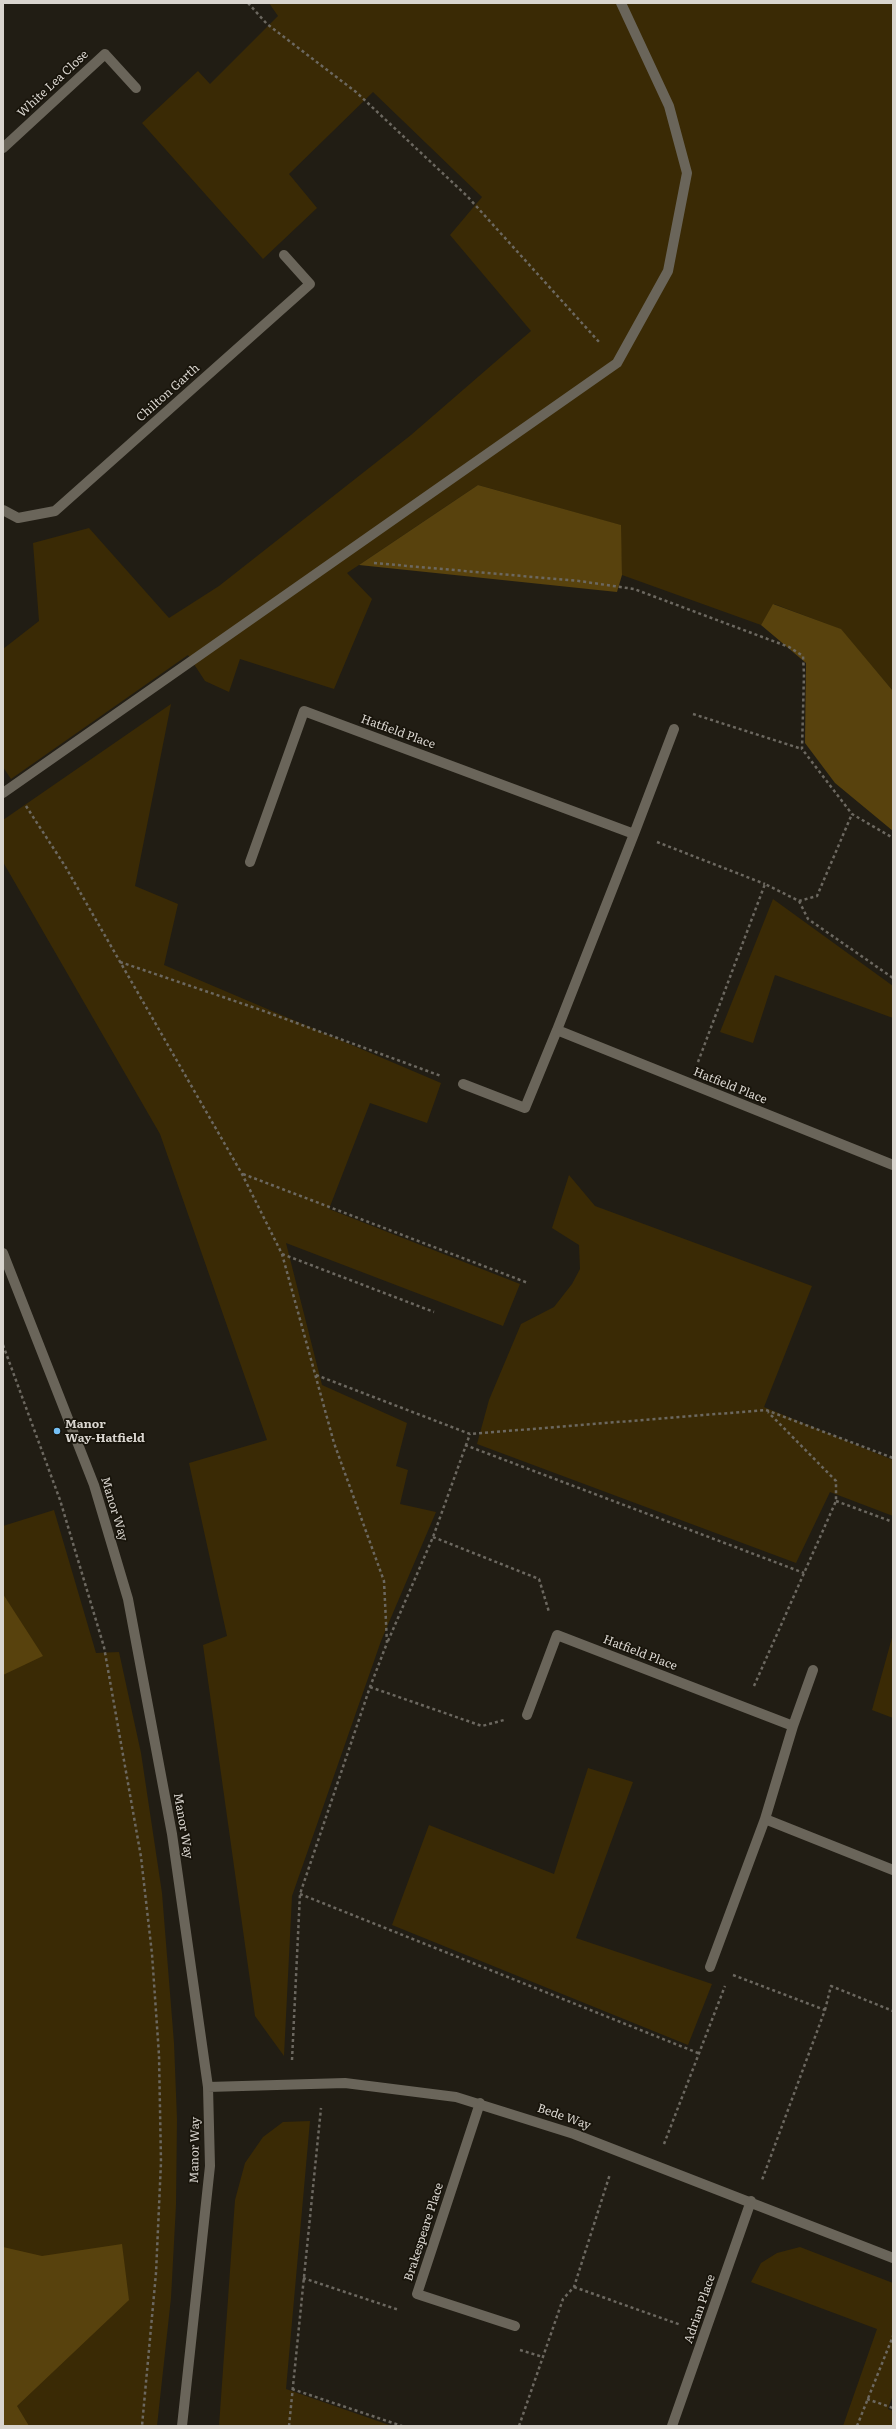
<!DOCTYPE html>
<html>
<head>
<meta charset="utf-8">
<style>
	body { margin:0 }
	#map { position:relative; width:896px; height:2429px; overflow:hidden; background:#211d14; font-family:Literata,serif }
	canvas { display:block }
	.frame { position:absolute; inset:0; border:4px solid #d9d5cf; pointer-events:none }
</style>
</head>
<body>
<div id="map">
<canvas width="896" height="2429"></canvas>
<div class="frame"></div>
</div>
<script>
const ctx = document.querySelector('canvas').getContext('2d');
ctx.lineJoin = 'round';
function paint(path, color) { ctx.fillStyle = color; ctx.fill(path, 'evenodd'); }
const poly = rows => new Path2D(rows.map(r => 'M' + r).join(''));
function trace(path, color, width, dash) { ctx.strokeStyle = color; ctx.lineWidth = width; ctx.lineCap = dash ? 'butt' : 'round'; ctx.setLineDash(dash || []); ctx.stroke(path); }
function write(font, color, halo, rows, align = 'center') {
  ctx.font = font + ' Literata,serif'; ctx.lineWidth = 3.5; ctx.setLineDash([]); ctx.textBaseline = 'middle'; ctx.strokeStyle = halo; ctx.fillStyle = color; for (const [text, x, y, turn = 0] of rows) {
    ctx.save(); ctx.translate(x, y); ctx.rotate((+turn || 0) * Math.PI / 180); ctx.textAlign = isNaN(turn) ? turn : align; if (halo) ctx.strokeText(text, 0, 0); ctx.fillText(text, 0, 0); ctx.restore();
  }
}
const green = poly([
	[269,3,893,3,893,691,840,629,774,604,761,625,622,575,620,525,478,485,347,573,372,599,334,689,240,659,229,692,205,681,188,655,11,779,3,767,3,649,39,621,33,543,89,528,169,618,219,586,411,435,531,331,450,235,482,197,373,92,289,174,317,208,263,259,142,123,198,71,210,84,278,16],
	[171,704,135,886,178,904,164,965,441,1083,427,1123,370,1103,329,1209,520,1284,503,1326,286,1243,322,1385,407,1423,396,1466,408,1470,400,1504,436,1512,381,1641,292,1896,284,2056,255,2016,203,1645,227,1636,189,1463,267,1440,160,1134,3,862,3,820],
	[773,899,893,986,893,1018,775,975,753,1043,720,1032],
	[569,1175,595,1206,812,1286,764,1407,893,1460,893,1516,830,1492,796,1563,477,1444,489,1400,521,1324,554,1307,572,1284,580,1269,579,1245,552,1228],
	[54,1510,96,1653,119,1652,141,1753,162,1893,174,2043,177,2119,176,2205,171,2298,157,2426,3,2426,3,1526],
	[893,1634,893,1718,872,1710],
	[588,1768,633,1782,576,1938,712,1984,688,2045,392,1925,429,1825,554,1874],
	[310,2121,286,2389,392,2426,219,2426,235,2200,245,2163,263,2137,283,2122],
	[800,2247,893,2283,893,2395,888,2409,893,2411,893,2426,843,2426,877,2329,751,2282,761,2263,777,2253]
]);
const forest = poly([
	[478,485,621,525,622,575,617,592,359,565],
	[773,604,841,629,893,691,893,831,835,783,805,743,806,663,761,625],
	[3,1594,43,1656,3,1675],
	[122,2244,129,2300,17,2406,29,2426,3,2426,3,2247,42,2256]
]);
const path = poly([
	[248,3,267,24,356,92,467,196,600,343],
	[374,563,579,581,634,589,789,647,803,656,804,674,802,749,852,814,893,838],
	[693,714,802,749],
	[26,806,65,866,242,1174,282,1254,334,1443,384,1581,387,1643,370,1687,300,1894,292,2060],
	[657,842,765,884],
	[799,901,808,919,893,978],
	[120,962,261,1010,441,1076],
	[698,1062,765,884,799,901,817,896,852,814],
	[243,1174,528,1283],
	[282,1254,434,1312],
	[3,1345,60,1500,104,1647,141,1857,152,1954,159,2055,161,2162,156,2273,142,2426],
	[316,1375,470,1434,766,1410,893,1458],
	[465,1445,804,1573],
	[836,1501,893,1522],
	[433,1537,539,1579,549,1612],
	[388,1641,433,1537,470,1434],
	[754,1686,836,1501,836,1481,768,1412],
	[370,1687,482,1726,504,1720],
	[300,1894,698,2053],
	[733,1975,825,2010,762,2180],
	[825,2010,831,1986,893,2011],
	[664,2144,725,1986],
	[303,2278,399,2310],
	[574,2287,681,2325],
	[520,2350,543,2357],
	[292,2389,402,2426],
	[867,2399,893,2408],
	[289,2426,321,2108],
	[519,2426,563,2299,574,2287,610,2174],
	[857,2426,893,2336]
]);
const service = poly([
	[3,793,617,363,668,271,687,173,669,106,621,3]
]);
const minor = poly([
	[3,148,105,54,136,88],
	[3,510,18,518,55,511,310,284,284,255],
	[634,834,674,729],
	[250,862,304,711,634,834,557,1030,893,1165],
	[463,1084,525,1108,557,1030],
	[3,1253,94,1485,128,1599,172,1834,208,2087,210,2166,182,2426],
	[527,1715,557,1635,793,1726,765,1819],
	[793,1726,813,1670],
	[710,1967,765,1819,893,1870],
	[208,2087,345,2083,456,2097,574,2134,893,2258],
	[480,2103,417,2294,515,2326],
	[672,2426,751,2201]
]);
const markers = [
	[57,1431,4,"#75c0f6"]
];
const streetNames = [
	["White Lea Close",53,84,-43],
	["Chilton Garth",168,393,-42],
	["Hatfield Place",398,732,20],
	["Hatfield Place",730,1086,22],
	["Manor Way",114,1509,73],
	["Hatfield Place",640,1653,21],
	["Manor Way",183,1826,80],
	["Bede Way",564,2117,19],
	["Manor Way",195,2150,-89],
	["Brakespeare Place",424,2232,-72],
	["Adrian Place",700,2309,-71]
];
const poiNames = [
	["Manor",65,1424],
	["Way-Hatfield",65,1438]
];
paint(green, '#3a2a05');
paint(forest, '#58420d');
trace(path, '#6c6860', 2.5, [3, 3]);
trace(service, '#6a655a', 10);
trace(minor, '#6a655a', 10);
for (const [x, y, r, color] of markers) { const dot = new Path2D(); dot.arc(x, y, r, 0, 2 * Math.PI); ctx.fillStyle = color; ctx.fill(dot); trace(dot, '#18140b', 1.5); }
write('12px', '#d9d5cf', '#18140b', streetNames);
write('bold 12px', '#d9d5cf', '#18140b', poiNames, 'left');
</script>
</body>
</html>
